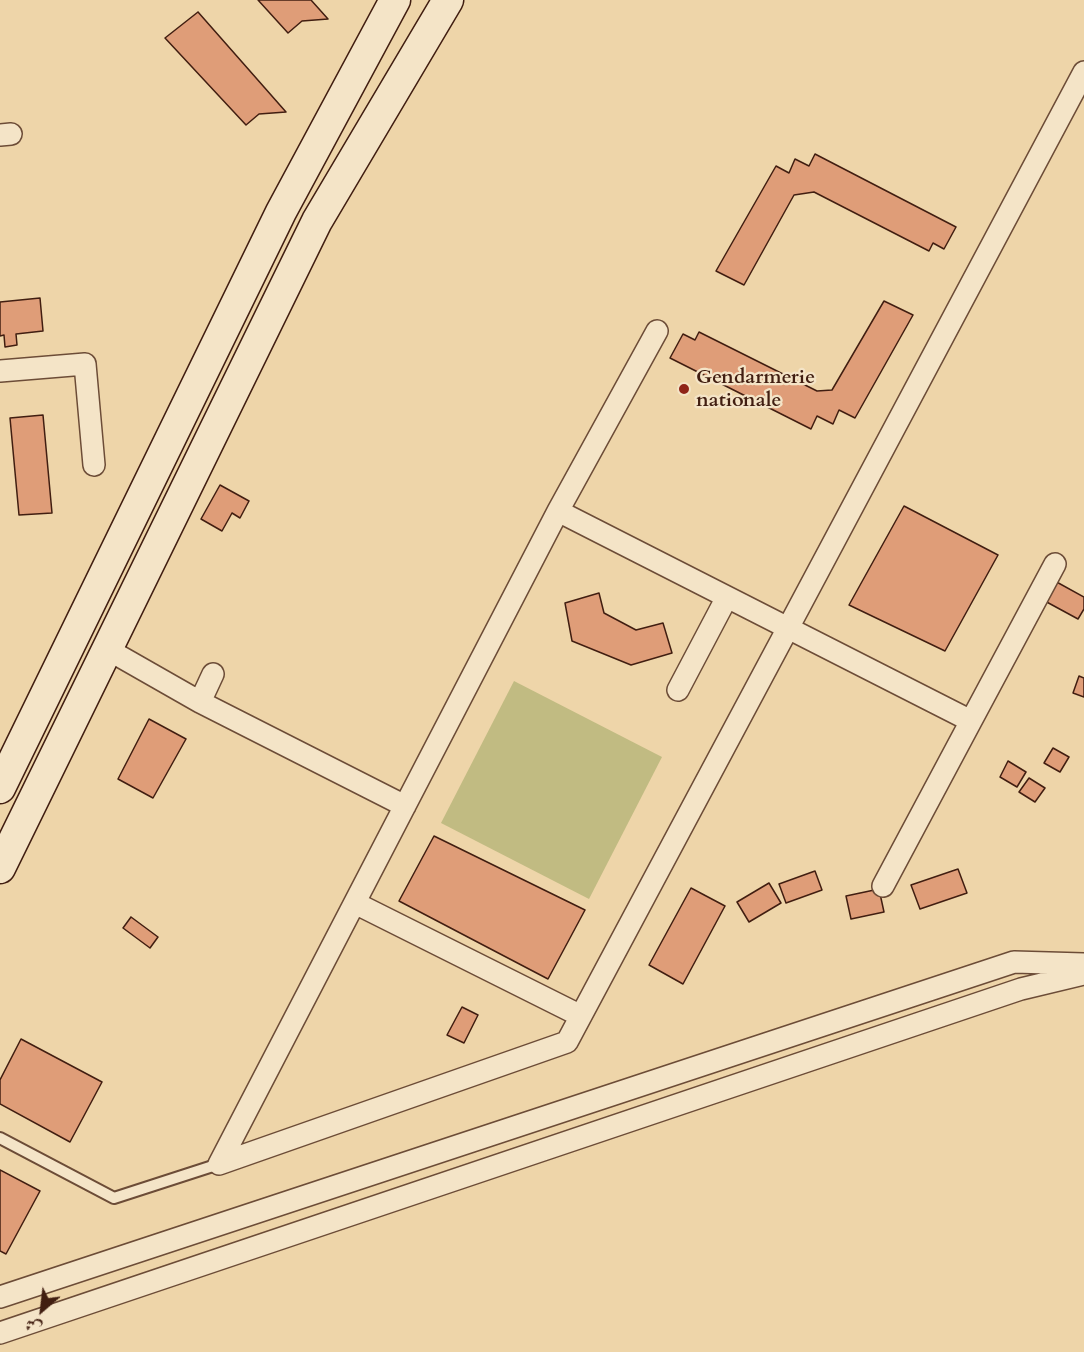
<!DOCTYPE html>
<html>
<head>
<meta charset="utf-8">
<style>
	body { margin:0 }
	#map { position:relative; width:1084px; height:1352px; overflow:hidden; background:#eed5a9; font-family:Cardo,Amiri,serif }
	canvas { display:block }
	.north { position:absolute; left:12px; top:1280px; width:60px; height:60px; -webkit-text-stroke:4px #f4e4c7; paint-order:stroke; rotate:208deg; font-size:16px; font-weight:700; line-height:24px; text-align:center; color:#411e11 }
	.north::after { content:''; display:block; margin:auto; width:21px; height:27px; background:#411e11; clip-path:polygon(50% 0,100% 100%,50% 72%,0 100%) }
</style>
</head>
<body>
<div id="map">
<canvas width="1084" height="1352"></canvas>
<div class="north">ش</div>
</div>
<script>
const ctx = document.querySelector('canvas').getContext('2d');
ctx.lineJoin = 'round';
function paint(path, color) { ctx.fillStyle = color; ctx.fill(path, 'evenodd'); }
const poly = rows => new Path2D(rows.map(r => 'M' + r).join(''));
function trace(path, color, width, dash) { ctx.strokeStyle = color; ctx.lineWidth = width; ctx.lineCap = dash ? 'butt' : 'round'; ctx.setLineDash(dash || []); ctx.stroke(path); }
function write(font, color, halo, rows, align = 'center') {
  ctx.font = font + ' Cardo,serif'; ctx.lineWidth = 4.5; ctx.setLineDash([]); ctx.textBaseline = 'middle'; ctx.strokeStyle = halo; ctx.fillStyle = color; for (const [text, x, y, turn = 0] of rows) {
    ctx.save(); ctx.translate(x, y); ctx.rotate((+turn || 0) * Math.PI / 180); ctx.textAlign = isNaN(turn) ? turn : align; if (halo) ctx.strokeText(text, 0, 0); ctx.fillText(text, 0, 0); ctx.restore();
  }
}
const green = poly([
	[514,681,662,757,589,899,441,823]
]);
const building = poly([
	[258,0,311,0,328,19,302,21,288,33,258,0],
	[198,12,286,112,259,114,246,125,165,38,198,12],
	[815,154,956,227,944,249,933,243,929,251,814,192,794,195,744,285,716,271,776,166,789,173,795,159,809,166,815,154],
	[40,298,43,331,16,334,17,345,5,347,4,335,0,336,0,302,40,298],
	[884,301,913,315,855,418,839,410,833,424,817,416,811,429,670,358,683,334,695,340,699,332,817,391,832,390,884,301],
	[43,415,52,513,19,515,10,418,43,415],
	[220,485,249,501,240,518,232,513,222,531,201,519,220,485],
	[904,506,998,555,945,651,849,605,904,506],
	[1053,580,1084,597,1084,609,1078,619,1043,600,1053,580],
	[599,593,604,613,636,630,663,623,672,653,631,665,572,641,565,603,599,593],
	[1079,676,1084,678,1084,697,1073,693,1079,676],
	[149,719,186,739,153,798,118,779,149,719],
	[1053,748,1069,757,1060,772,1044,763,1053,748],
	[1008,761,1026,772,1017,787,1000,777,1008,761],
	[1029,778,1045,788,1035,802,1019,792,1029,778],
	[434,836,585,910,548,979,399,901,434,836],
	[958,869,967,893,920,909,911,885,958,869],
	[815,871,822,890,786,903,779,884,815,871],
	[769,883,781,903,749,922,737,902,769,883],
	[691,888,725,906,683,984,649,965,691,888],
	[879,889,884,912,851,919,846,896,879,889],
	[131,917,158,937,150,948,123,928,131,917],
	[462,1007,478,1015,464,1043,447,1035,462,1007],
	[21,1039,102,1082,70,1142,0,1104,0,1080,21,1039],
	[0,1170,40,1191,6,1254,0,1251,0,1170]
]);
const lane = poly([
	[0,1138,114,1198,219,1164]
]);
const street = poly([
	[0,135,11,134],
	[0,371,85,364,94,465],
	[558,511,788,628,567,1042,219,1164,558,511],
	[558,511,657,331],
	[1055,564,971,721,788,628,1084,72],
	[107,649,200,702,405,806],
	[678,690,727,597],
	[200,702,213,674],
	[883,886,971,721],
	[355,903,581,1016],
	[0,1297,1014,962,1084,964],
	[0,1333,1021,989,1084,974]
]);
const secondary = poly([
	[0,788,281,212,395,0],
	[0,868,317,221,448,0]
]);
const markers = [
	[684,389,6,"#8f2418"]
];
const poiNames = [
	["Gendarmerie",696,378],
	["nationale",696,401]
];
paint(green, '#c1bb82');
paint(building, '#df9d78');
trace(building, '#411e11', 1.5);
trace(lane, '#6c4c37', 14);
trace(street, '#6c4c37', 24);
trace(secondary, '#411e11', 33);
trace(lane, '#f4e4c7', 10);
trace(street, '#f4e4c7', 21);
trace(secondary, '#f4e4c7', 30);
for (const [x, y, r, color] of markers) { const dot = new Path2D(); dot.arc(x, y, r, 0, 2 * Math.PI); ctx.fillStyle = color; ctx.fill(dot); trace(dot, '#f4e4c7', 2); }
write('bold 20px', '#411e11', '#f4e4c7', poiNames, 'left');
</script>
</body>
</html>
